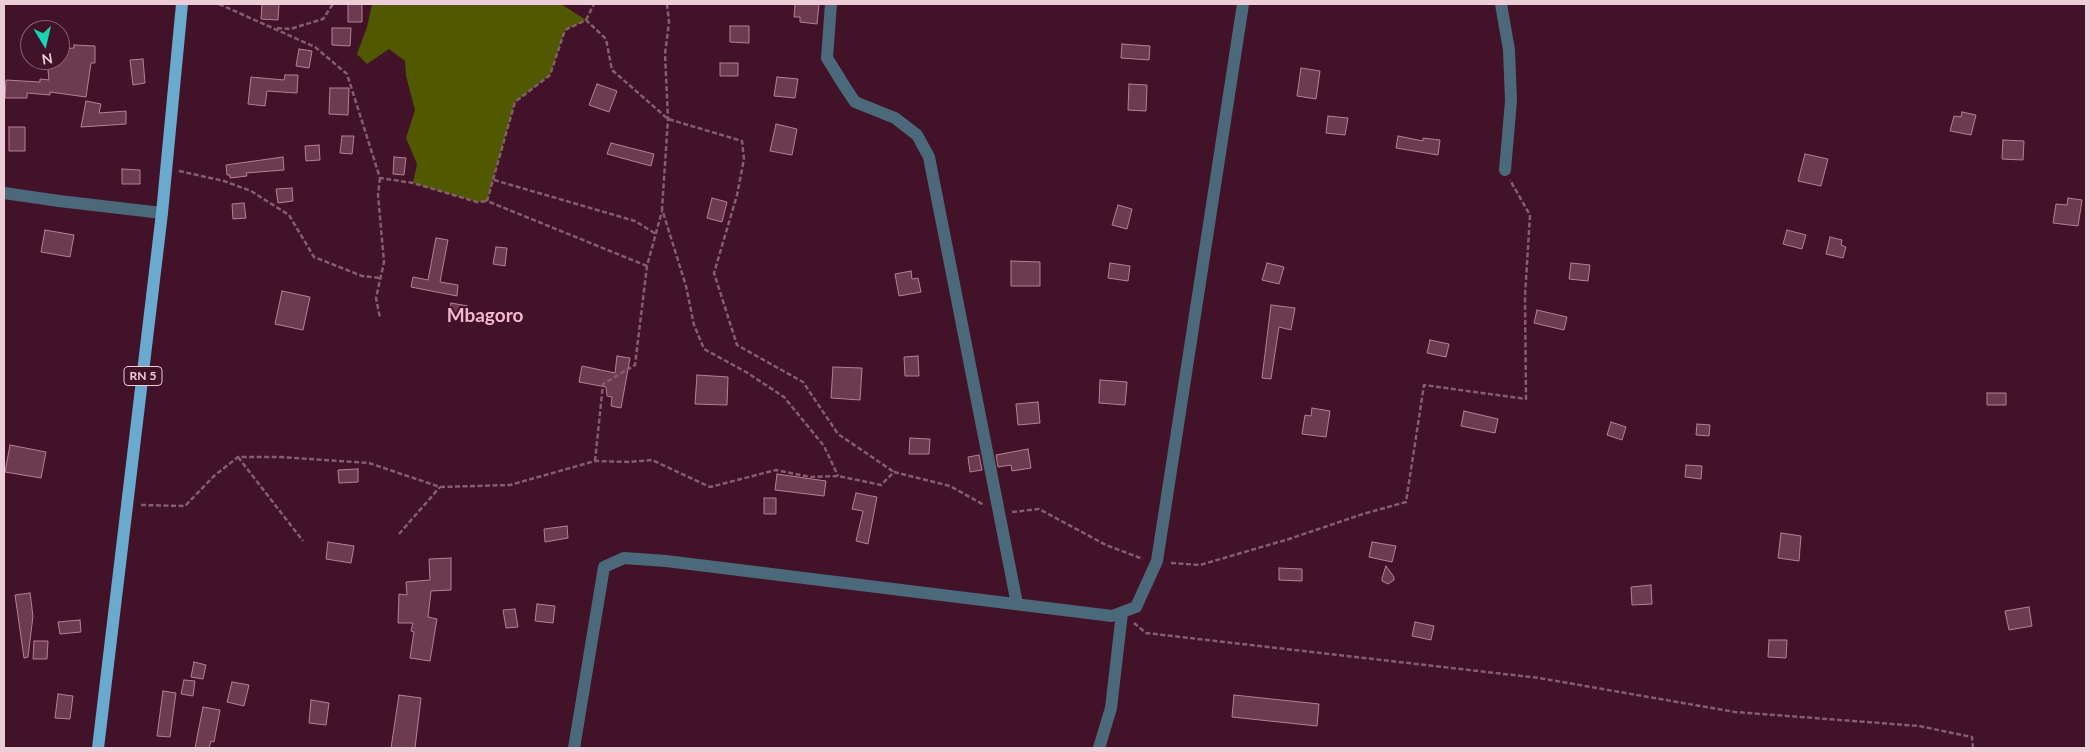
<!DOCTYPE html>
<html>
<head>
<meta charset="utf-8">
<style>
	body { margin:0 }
	#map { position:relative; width:2090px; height:752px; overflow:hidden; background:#421328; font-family:Lato,sans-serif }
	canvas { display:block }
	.frame { position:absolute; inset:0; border:5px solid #edced8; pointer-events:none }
	.north { position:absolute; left:20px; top:20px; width:50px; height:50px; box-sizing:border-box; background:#421328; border:1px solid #865e6e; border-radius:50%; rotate:171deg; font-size:14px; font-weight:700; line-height:20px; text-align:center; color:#edced8 }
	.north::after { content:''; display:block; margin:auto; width:18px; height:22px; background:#15d5b3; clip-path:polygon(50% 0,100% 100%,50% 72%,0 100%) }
</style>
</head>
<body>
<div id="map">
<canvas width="2090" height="752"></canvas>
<div class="frame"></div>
<div class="north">N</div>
</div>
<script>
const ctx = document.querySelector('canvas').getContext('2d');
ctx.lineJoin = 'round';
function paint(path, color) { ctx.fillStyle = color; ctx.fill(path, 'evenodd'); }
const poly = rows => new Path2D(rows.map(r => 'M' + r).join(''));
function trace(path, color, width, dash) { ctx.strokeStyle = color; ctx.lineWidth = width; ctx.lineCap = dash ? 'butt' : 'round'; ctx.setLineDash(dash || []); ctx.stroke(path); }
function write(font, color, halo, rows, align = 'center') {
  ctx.font = font + ' Lato,sans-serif'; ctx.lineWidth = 4; ctx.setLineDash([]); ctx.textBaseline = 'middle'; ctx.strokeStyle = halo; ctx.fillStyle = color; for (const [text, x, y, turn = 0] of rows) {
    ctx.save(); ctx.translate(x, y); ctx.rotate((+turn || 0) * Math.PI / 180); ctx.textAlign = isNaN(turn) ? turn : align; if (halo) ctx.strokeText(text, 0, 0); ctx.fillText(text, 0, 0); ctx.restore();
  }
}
const forest = poly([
	[372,4,561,4,586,20,565,30,550,75,515,102,487,201,477,202,413,183,417,164,406,138,415,110,406,76,405,61,389,49,367,64,357,54,367,27]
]);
const building = poly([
	[262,4,279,4,278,20,261,19,262,4],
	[348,4,362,4,362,22,348,22,348,4],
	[795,4,819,4,817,24,800,22,800,17,794,17,795,4],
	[730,26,749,26,749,43,730,42,730,26],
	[332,28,351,28,350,46,332,45,332,28],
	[1122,44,1150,46,1149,60,1121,58,1122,44],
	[74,45,95,46,95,63,91,63,86,97,50,92,50,95,27,93,27,98,5,98,6,80,40,82,40,79,49,80,47,60,60,60,60,49,74,48,74,45],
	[299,49,312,51,309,68,296,66,299,49],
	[143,59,145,83,133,85,130,60,143,59],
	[720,63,738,63,738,76,720,76,720,63],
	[1301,68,1320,71,1316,99,1297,96,1301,68],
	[285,75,298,75,297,93,267,91,265,106,248,104,251,77,284,80,285,75],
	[777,77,798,79,795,98,774,96,777,77],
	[597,84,617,91,609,112,589,105,597,84],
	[1129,84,1147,85,1146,111,1128,110,1129,84],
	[330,88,349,88,348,115,329,114,330,88],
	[86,101,101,104,99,113,126,111,126,124,81,127,86,101],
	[1962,112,1976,115,1971,135,1950,131,1954,116,1961,117,1962,112],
	[1328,116,1348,118,1345,135,1326,133,1328,116],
	[776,124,797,129,792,155,770,151,776,124],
	[9,127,25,127,25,151,9,151,9,127],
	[342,136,354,136,352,154,340,153,342,136],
	[1398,136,1423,141,1423,138,1440,140,1438,155,1396,148,1398,136],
	[2003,140,2024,141,2023,160,2002,159,2003,140],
	[611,143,654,154,651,166,607,154,611,143],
	[319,145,320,160,306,161,305,146,319,145],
	[1805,154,1828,159,1821,186,1798,181,1805,154],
	[283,157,284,170,246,173,247,176,230,178,230,175,227,175,226,165,283,157],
	[394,157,406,158,404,175,393,174,394,157],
	[122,169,140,170,140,184,122,184,122,169],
	[292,188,293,201,278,203,276,189,292,188],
	[712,198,727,202,722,222,707,218,712,198],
	[2068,198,2082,200,2078,226,2053,223,2056,204,2067,205,2068,198],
	[244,203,246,218,233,219,232,204,244,203],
	[1118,205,1132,209,1127,229,1112,225,1118,205],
	[45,230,74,235,70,257,41,252,45,230],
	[1787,230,1806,235,1802,249,1783,244,1787,230],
	[1830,237,1842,240,1841,245,1846,247,1843,258,1826,254,1830,237],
	[436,238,448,240,440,282,458,285,457,296,411,287,413,277,428,280,436,238],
	[496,247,507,248,505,266,493,264,496,247],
	[1011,261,1040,262,1040,286,1011,286,1011,261],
	[1110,263,1130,266,1128,281,1108,278,1110,263],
	[1267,263,1284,267,1279,284,1262,280,1267,263],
	[1571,263,1590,265,1588,281,1569,279,1571,263],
	[911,271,912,279,918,278,921,292,899,296,895,274,911,271],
	[282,291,310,297,303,330,275,324,282,291],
	[451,303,468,306,466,319,449,316,451,303],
	[1271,305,1295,308,1291,330,1279,327,1271,379,1262,378,1271,305],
	[1537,310,1567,317,1564,330,1534,323,1537,310],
	[1430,340,1449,344,1446,357,1427,353,1430,340],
	[617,356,630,358,621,408,611,406,612,397,607,396,606,387,579,382,582,366,615,373,617,356],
	[918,356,919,376,905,376,904,357,918,356],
	[833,367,862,368,860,400,831,398,833,367],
	[697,375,728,377,727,405,695,404,697,375],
	[1100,380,1127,382,1125,405,1099,403,1100,380],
	[1987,393,2006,393,2006,405,1987,405,1987,393],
	[1038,402,1040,423,1018,425,1016,404,1038,402],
	[1312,408,1330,411,1326,437,1302,434,1305,415,1311,416,1312,408],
	[1464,411,1498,419,1495,433,1461,426,1464,411],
	[1611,422,1626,427,1622,440,1607,435,1611,422],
	[1697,424,1710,425,1709,436,1696,435,1697,424],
	[910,438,930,439,929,454,909,454,910,438],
	[10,445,46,452,41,478,5,472,10,445],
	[1028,449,1031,468,1012,471,1011,465,998,467,996,455,1028,449],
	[979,455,982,470,970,472,968,457,979,455],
	[1686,465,1702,466,1701,479,1685,477,1686,465],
	[358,469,358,482,339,483,338,470,358,469],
	[777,474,826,481,824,496,775,490,777,474],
	[856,493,877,497,868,544,856,541,863,511,852,509,856,493],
	[764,498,776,498,776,514,764,514,764,498],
	[567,526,568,538,545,542,544,529,567,526],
	[1781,533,1801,536,1799,561,1778,558,1781,533],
	[328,542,354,546,351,563,326,559,328,542],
	[1372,542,1396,546,1392,562,1369,557,1372,542],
	[451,558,451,590,431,591,428,617,437,619,430,661,410,658,414,632,411,631,413,623,398,623,399,594,407,595,406,582,430,580,429,559,451,558],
	[1386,566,1394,577,1394,580,1388,584,1382,581,1382,578,1386,566],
	[1279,568,1302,569,1302,581,1279,580,1279,568],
	[1651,585,1652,604,1632,605,1631,587,1651,585],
	[30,593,33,616,28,657,24,658,15,595,30,593],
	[537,604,555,606,553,623,535,621,537,604],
	[2029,607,2032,626,2009,630,2005,611,2029,607],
	[515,609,518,627,506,628,503,610,515,609],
	[80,620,81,632,60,634,58,622,80,620],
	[1415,622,1434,626,1431,640,1412,636,1415,622],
	[1769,640,1787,640,1786,658,1768,657,1769,640],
	[34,641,48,641,47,659,33,659,34,641],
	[194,662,206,665,203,679,191,677,194,662],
	[184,680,195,681,193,696,181,694,184,680],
	[232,682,249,685,244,706,227,702,232,682],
	[163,691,176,693,170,737,157,736,163,691],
	[58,694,73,696,70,719,55,718,58,694],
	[399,695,421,698,415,748,391,748,399,695],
	[1234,695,1319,704,1317,726,1232,717,1234,695],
	[311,700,329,703,326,725,309,723,311,700],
	[203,707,220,710,214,742,211,741,209,748,195,748,203,707]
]);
const path = poly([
	[219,4,315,47,347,74,380,178,413,183,477,202,487,201],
	[667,4,669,22,665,54,668,119,662,209,686,286,694,325,704,349,746,372,784,397,824,446,838,476],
	[586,20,594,4],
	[277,28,290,29,323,19,333,4],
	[179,171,224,181,251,191,289,215,314,257,362,276,380,278],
	[380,178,378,195,384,262,376,298,380,318],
	[494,180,635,221,656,234],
	[647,266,487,201,515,102,550,75,565,30,586,20,606,39,612,70,668,119,742,141,744,159,737,195,714,273,737,345,803,382,838,434,894,472],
	[238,457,303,541],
	[595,461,603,384,635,365,647,266,662,211],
	[141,505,185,506,214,476,238,457,281,457,369,463,440,487,510,485,595,461,629,462,652,460,710,487,776,470,810,477,838,476,881,485,894,472,950,486,984,505],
	[1012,512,1039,509,1106,545,1143,559],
	[399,534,440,487],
	[1171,563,1200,565,1289,539,1363,514,1406,502,1424,385,1526,399,1525,296,1530,215,1510,180],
	[1134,623,1146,633,1539,678,1735,712,1919,726,1972,737,1973,748]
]);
const minor = poly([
	[831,4,827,58,845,87,855,102,895,118,917,135,929,157,1017,604],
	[1501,4,1509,50,1511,101,1505,170],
	[4,193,59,201,162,213],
	[574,748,604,567,624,558,666,561,1112,616,1136,607,1157,561,1243,4],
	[1099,748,1111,708,1122,613]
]);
const major = poly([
	[98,748,162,213,182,4]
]);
const shields = [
	[143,376,38]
];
const shieldNames = [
	["RN 5",143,376]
];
const districtNames = [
	["Mbagoro",485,316]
];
paint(forest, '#505800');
paint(building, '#6d3b4f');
trace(building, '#b87f94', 1);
trace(path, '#865d6e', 2.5, [5, 2.5]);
trace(minor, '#4b697b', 12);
trace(major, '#6baacf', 12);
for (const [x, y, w] of shields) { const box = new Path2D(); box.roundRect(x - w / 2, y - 9.5, w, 19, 4); ctx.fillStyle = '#421328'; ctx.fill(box); trace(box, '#edced8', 1); }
write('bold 12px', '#edced8', null, shieldNames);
write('bold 19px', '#f5b8ce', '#421328', districtNames);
</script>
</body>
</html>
